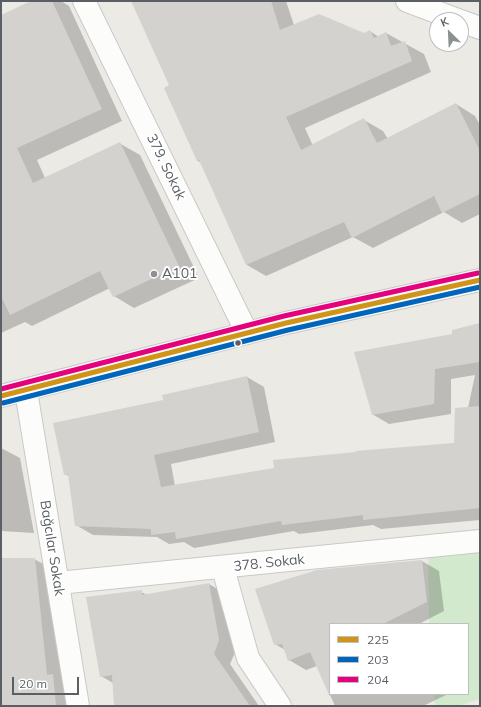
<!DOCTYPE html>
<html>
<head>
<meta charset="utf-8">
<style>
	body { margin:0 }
	#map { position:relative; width:481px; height:707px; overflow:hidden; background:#eceae5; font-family:Mulish,sans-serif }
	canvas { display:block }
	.frame { position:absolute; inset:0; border:2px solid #5a5f64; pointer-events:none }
	.legend { position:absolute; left:329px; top:623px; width:140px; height:72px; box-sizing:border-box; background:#fff; border:1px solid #bdbfc1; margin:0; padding:5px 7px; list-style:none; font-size:12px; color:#5a5f64 }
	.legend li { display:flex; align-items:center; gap:8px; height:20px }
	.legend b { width:20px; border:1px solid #bdbfc1 }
	.north { position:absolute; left:429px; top:12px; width:40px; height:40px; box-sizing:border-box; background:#fff; border:1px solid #bdbfc1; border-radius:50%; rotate:336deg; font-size:11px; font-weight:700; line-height:16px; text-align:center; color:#5a5f64 }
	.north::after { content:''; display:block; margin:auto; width:14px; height:18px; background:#8d9091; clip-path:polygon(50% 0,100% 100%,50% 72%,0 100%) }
	.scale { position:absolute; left:12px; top:677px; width:67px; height:18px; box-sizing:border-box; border:2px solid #5a5f64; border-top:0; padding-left:5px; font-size:12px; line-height:14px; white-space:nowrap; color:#5a5f64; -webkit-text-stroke:3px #fff; paint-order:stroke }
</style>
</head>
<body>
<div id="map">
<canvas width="481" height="707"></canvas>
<div class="frame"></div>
<ul class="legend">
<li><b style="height:5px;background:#d09419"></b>225</li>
<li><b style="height:5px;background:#0065bd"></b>203</li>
<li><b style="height:5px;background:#e5007d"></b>204</li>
</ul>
<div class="north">K</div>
<div class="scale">20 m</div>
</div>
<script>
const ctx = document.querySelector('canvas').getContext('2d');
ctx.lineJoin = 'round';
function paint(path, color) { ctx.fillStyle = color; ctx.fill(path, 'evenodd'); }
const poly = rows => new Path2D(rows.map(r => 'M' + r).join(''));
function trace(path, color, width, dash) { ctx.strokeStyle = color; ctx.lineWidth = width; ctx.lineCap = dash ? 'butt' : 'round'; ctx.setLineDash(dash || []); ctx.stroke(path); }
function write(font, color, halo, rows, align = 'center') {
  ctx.font = font + ' Mulish,sans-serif'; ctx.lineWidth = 4; ctx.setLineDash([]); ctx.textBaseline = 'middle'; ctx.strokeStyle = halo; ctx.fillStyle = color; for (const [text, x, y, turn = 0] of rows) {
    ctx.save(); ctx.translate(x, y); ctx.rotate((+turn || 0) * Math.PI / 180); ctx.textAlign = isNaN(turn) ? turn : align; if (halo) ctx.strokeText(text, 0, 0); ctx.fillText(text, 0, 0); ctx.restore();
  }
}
const green = poly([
	[480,547,480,699,458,706,435,706,434,694,468,694,468,624,429,624,428,552]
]);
const shadow = poly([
	[33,1,61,1,69,6,122,121,37,160,45,178,119,143,140,155,199,278,134,308,114,296,110,288,32,326,25,322,1,333,1,16],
	[132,1,286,1,294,25,364,34,370,31,379,37,386,33,424,54,431,72,305,128,313,146,364,120,383,131,388,139,456,104,475,116,480,125,480,214,462,223,444,212,373,248,353,237,266,276,247,265,201,163,198,161,165,88,170,86],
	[480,324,480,520,381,529,373,525,299,534,294,531,194,548,184,542,169,544,157,537,93,535,76,525,69,476,65,474,164,401,247,377,264,387,275,442,171,464,175,486,455,444,468,408,475,375,451,379,451,414,389,424,372,414,453,335],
	[1,448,20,458,34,533,1,531],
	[1,559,34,559,51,568,72,706,1,706],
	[422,561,439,571,444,611,419,624,330,624,330,694,446,694,446,695,423,706,335,706,317,666,306,670,289,660,285,650,275,644],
	[209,584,226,594,236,650,230,664,259,706,115,706,113,683,101,676,141,592,147,595]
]);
const building = poly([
	[31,1,52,1,102,109,17,148,33,183,120,142,179,266,113,297,100,271,10,315,1,296,1,15],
	[131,1,271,1,280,30,319,14,364,33,370,30,374,38,386,32,391,46,405,41,412,61,286,117,301,150,364,118,377,143,456,103,480,151,480,194,442,213,434,196,352,238,344,222,246,265,199,160,197,161,164,88,169,85],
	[480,323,480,362,435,369,434,404,372,415,354,352,452,334,452,330],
	[247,376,259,432,154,455,161,487,274,468,273,460,356,452,355,451,454,443,455,408,480,406,480,508,363,520,363,515,282,525,281,521,176,539,175,532,151,535,151,529,75,526,68,474,64,475,53,423,163,400,162,395],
	[1,558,35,558,47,675,53,674,56,706,1,706],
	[422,560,427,602,383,624,330,624,330,697,310,652,288,661,282,644,274,645,255,589,317,570],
	[209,583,219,640,214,654,250,706,114,706,112,675,100,677,86,597,142,590,142,595]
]);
const street = poly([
	[84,1,247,333],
	[407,1,458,20],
	[461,21,480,28],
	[26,391,78,706],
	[223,568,248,658,280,706],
	[58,583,480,541]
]);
const secondary = poly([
	[1,396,286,323,480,280]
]);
const bus1 = poly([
	[1,396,286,323,480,280]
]);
const bus2 = poly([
	[3,403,288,330,480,287]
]);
const bus3 = poly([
	[1,389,284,316,478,273]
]);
const markers = [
	[154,274,4,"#8d9091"],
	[238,343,3.5,"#5a5f64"]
];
const streetNames = [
	["379. Sokak",166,167,64],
	["Bağcılar Sokak",52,548,81],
	["378. Sokak",269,563,-6]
];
const poiNames = [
	["A101",162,274]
];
paint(green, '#d3e9ce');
paint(shadow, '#0003');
paint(building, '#d3d2cf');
trace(street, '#c9c9c9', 24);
trace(secondary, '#c7c8c7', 24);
trace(street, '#fcfcfb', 22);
trace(secondary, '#fcfcfb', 22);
trace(bus1, '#d09419', 5);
trace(bus2, '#0065bd', 5);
trace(bus3, '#e5007d', 5);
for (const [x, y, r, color] of markers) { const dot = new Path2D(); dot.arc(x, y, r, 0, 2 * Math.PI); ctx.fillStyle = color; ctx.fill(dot); trace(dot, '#fff', 1.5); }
write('14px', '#5a5f64', '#fff', streetNames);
write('14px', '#5a5f64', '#fff', poiNames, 'left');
</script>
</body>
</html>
